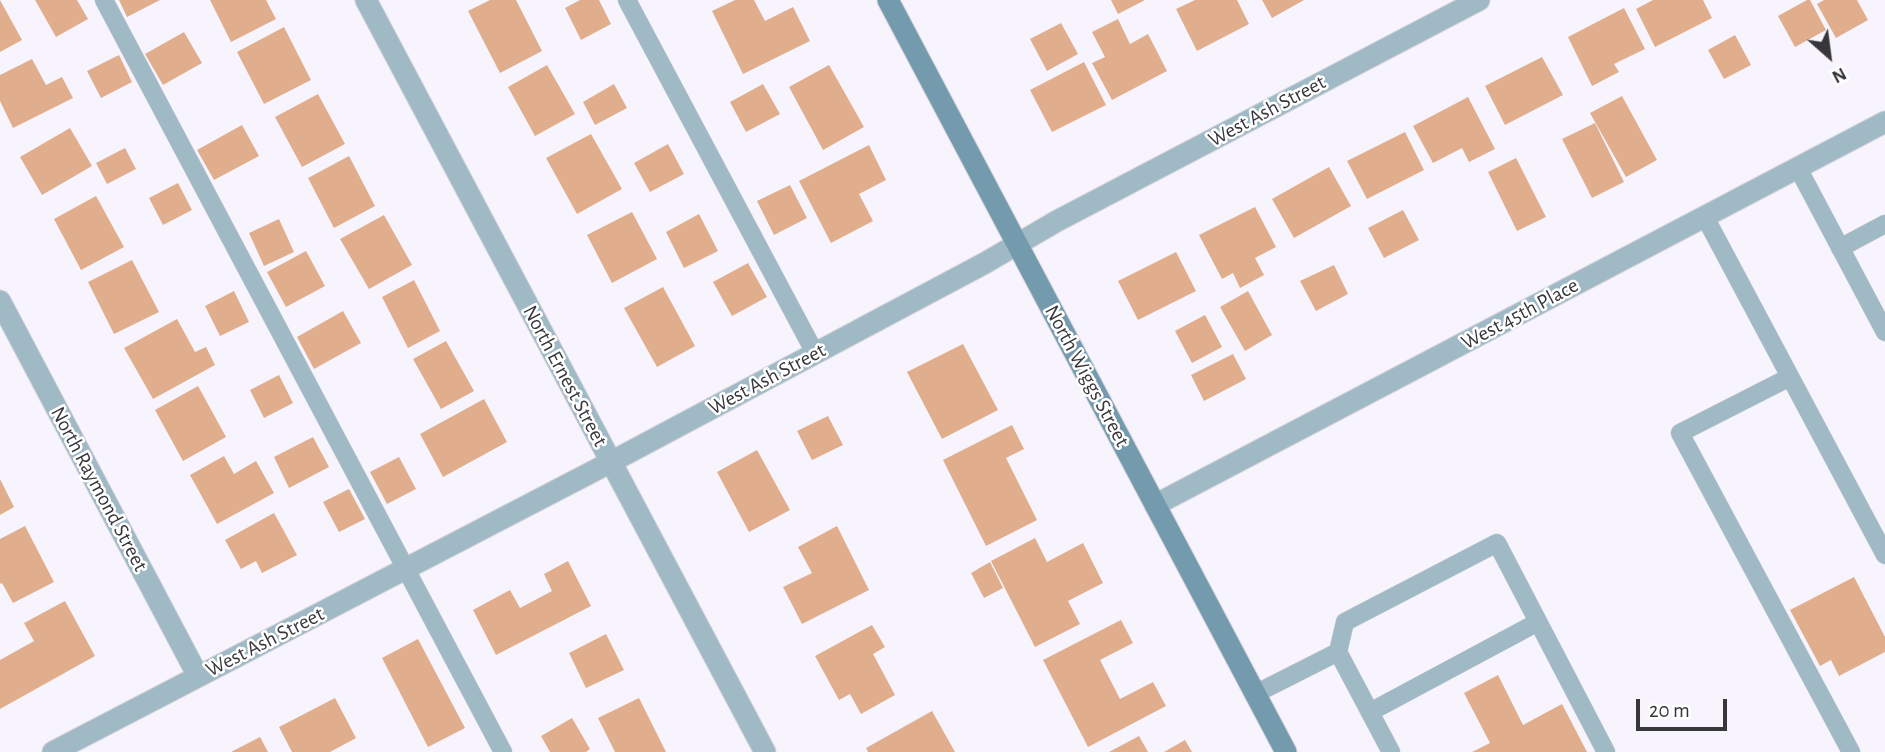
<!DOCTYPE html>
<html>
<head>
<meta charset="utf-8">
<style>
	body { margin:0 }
	#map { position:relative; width:1885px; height:752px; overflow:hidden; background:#f7f4fd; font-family:"Alegreya Sans",sans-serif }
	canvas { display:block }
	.north { position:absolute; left:1794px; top:21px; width:70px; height:70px; -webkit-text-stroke:5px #fff; paint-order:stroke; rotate:152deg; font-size:19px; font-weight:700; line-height:28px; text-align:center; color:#37363a }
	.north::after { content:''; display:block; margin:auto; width:24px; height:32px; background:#37363a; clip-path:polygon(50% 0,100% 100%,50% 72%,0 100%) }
	.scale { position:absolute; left:1636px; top:699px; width:91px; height:32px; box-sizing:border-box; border:4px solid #37363a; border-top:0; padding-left:9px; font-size:21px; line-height:24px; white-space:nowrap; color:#37363a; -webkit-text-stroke:5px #fff; paint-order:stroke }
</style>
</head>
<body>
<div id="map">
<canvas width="1885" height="752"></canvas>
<div class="north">N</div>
<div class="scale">20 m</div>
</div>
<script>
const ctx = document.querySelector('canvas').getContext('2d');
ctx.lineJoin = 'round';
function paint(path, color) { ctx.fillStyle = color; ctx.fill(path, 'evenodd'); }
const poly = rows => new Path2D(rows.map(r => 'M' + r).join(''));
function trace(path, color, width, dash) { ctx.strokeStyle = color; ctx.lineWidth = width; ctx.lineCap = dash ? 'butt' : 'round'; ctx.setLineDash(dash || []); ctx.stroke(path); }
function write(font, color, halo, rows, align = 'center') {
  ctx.font = font + ' "Alegreya Sans",sans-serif'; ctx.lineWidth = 5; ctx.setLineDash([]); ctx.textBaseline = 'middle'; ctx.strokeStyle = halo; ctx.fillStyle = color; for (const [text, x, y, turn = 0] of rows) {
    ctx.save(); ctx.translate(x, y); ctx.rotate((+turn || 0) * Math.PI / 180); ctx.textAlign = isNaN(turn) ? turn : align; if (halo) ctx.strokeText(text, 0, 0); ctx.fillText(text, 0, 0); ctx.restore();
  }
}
const building = poly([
	[0,0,22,40,0,52],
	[35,0,77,0,88,19,56,37],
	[119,0,160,0,127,17],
	[210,0,266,0,276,19,231,42],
	[490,0,516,0,542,51,500,73,468,11],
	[580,0,599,0,611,24,581,40,565,8],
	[735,0,754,0,765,21,793,7,810,41,743,74,712,11],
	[1111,0,1145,0,1118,14],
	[1195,0,1237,0,1249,24,1197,51,1176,9],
	[1262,0,1304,0,1272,18],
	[1653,0,1703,0,1712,18,1655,47,1636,9],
	[1807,0,1810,0,1826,30,1795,47,1778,16],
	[1824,0,1857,0,1868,20,1836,38,1817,4],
	[1624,8,1645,49,1614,64,1619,72,1592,86,1568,37],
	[1118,19,1130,44,1148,34,1167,71,1112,100,1092,63,1105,57,1092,32],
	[1061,23,1078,54,1047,71,1030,39],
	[284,27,311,80,264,104,237,52],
	[184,32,202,63,163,85,145,54],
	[1735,35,1751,65,1724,79,1708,50],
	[119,55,132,82,101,98,87,71],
	[1542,57,1563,95,1505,125,1485,86],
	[32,59,46,85,62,77,73,98,13,128,0,101,0,75],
	[1084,62,1106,105,1052,132,1030,90],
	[547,65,575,114,535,136,508,87],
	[829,65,864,127,823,150,789,87],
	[614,84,627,108,595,125,583,102],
	[763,84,780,114,746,132,730,102],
	[318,94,345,144,302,167,275,117],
	[1622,96,1657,160,1626,177,1590,113],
	[1468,97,1495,149,1469,162,1462,148,1433,163,1413,126],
	[1595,123,1624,182,1592,198,1562,139],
	[242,125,259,156,214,180,197,150],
	[70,128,92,166,42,195,20,157],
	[1405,132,1424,170,1367,199,1347,161],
	[591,134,622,189,577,214,546,158],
	[668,144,684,174,650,192,634,163],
	[869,145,886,180,859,194,873,221,831,243,799,181],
	[125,148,136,169,107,184,96,163],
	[349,156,375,206,334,228,308,178],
	[1516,158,1546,217,1517,231,1488,172],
	[1329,167,1351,206,1294,238,1272,199],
	[178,183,192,210,163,225,149,198],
	[790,185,807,218,774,235,757,201],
	[96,196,124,247,81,270,54,219],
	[1255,207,1276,247,1255,258,1264,275,1240,288,1233,273,1222,279,1199,235],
	[1403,210,1419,240,1384,258,1368,228],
	[632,212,657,259,612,283,587,235],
	[699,214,718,251,684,268,666,232],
	[384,215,412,265,369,289,340,239],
	[279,219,294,252,264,266,249,233],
	[306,251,325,286,286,307,267,272],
	[1176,252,1196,291,1138,320,1118,281],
	[132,260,159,312,114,334,88,282],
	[748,263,767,297,732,316,713,282],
	[1334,265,1348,294,1316,311,1300,281],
	[414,280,440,331,408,348,382,297],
	[663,287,695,346,657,367,624,308],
	[234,291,249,322,220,336,205,306],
	[1248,291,1272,335,1245,351,1220,307],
	[343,311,361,343,314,369,297,337],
	[1205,315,1222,347,1192,363,1175,331],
	[177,319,195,352,206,347,215,365,153,399,124,348],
	[446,341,474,391,441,409,413,359],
	[963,344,998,410,942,439,907,372],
	[1233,354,1246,379,1204,401,1191,375],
	[279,375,293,403,264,418,250,390],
	[198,386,226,437,183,461,155,410],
	[484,399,507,442,443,477,420,434],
	[828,416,843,445,812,460,797,431],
	[1012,425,1024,449,1006,458,1037,520,986,546,943,460],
	[313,437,329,467,289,488,274,457],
	[757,450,790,510,749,532,717,472],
	[224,456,234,474,256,461,274,493,217,524,190,475],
	[399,457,416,489,387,504,370,472],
	[0,479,14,507,0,515],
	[349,489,365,519,339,532,323,502],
	[274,513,297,555,262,573,256,561,241,569,225,540],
	[25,526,54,582,13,603,2,583,0,584,0,539],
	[837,526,869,590,802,624,783,587,812,573,798,547],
	[1035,538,1047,562,1083,543,1103,583,1068,601,1080,624,1035,647,991,561],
	[568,561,591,606,496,655,473,610,510,590,520,608,552,591,544,574],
	[990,562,1003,588,984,598,971,573],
	[1854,577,1885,637,1885,652,1839,676,1831,660,1820,666,1790,610],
	[65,601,95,656,0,709,0,660,34,641,24,623],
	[1121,620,1133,643,1100,660,1120,699,1153,682,1166,706,1088,747,1043,660],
	[872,625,885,647,873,654,895,695,861,714,850,694,839,700,815,656],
	[606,634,624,670,586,688,569,653],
	[418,639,465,728,428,747,382,658],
	[1498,675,1523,725,1562,704,1587,752,1472,752,1490,743,1464,693],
	[335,698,356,738,330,752,292,752,279,727],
	[639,698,666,752,615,752,598,718],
	[932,711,955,752,868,752,866,748],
	[572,718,590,749,586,752,550,752,541,736],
	[1139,736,1148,752,1109,752],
	[260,737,268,752,231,752],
	[1185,740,1192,752,1164,752]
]);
const lane = poly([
	[104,0,503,752],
	[627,0,815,353],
	[1798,168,1885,332],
	[1705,217,1885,555],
	[1840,248,1885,224],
	[1790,377,1680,433,1851,752],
	[1338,652,1391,752],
	[1255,694,1338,652,1345,622,1497,543,1606,752],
	[1370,712,1538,622]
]);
const street = poly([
	[366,0,765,752],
	[0,301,198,676],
	[1155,505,1885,122],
	[53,752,611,462,985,263,1057,221,1479,0]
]);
const secondary = poly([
	[888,0,1286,752]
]);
const streetNames = [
	["West Ash Street",1267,111,-28],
	["West 45th Place",1520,314,-28],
	["North Ernest Street",565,376,62],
	["North Wiggs Street",1087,376,62],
	["West Ash Street",767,379,-28],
	["North Raymond Street",99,489,62],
	["West Ash Street",265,642,-27]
];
paint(building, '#e0ae8d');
trace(lane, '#d4d2da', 19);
trace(street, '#d4d2da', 23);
trace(secondary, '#d4d2da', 23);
trace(lane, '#9fb9c5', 18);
trace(street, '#9fb9c5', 21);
trace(secondary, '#749bad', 21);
write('21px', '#37363a', '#fff', streetNames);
</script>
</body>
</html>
